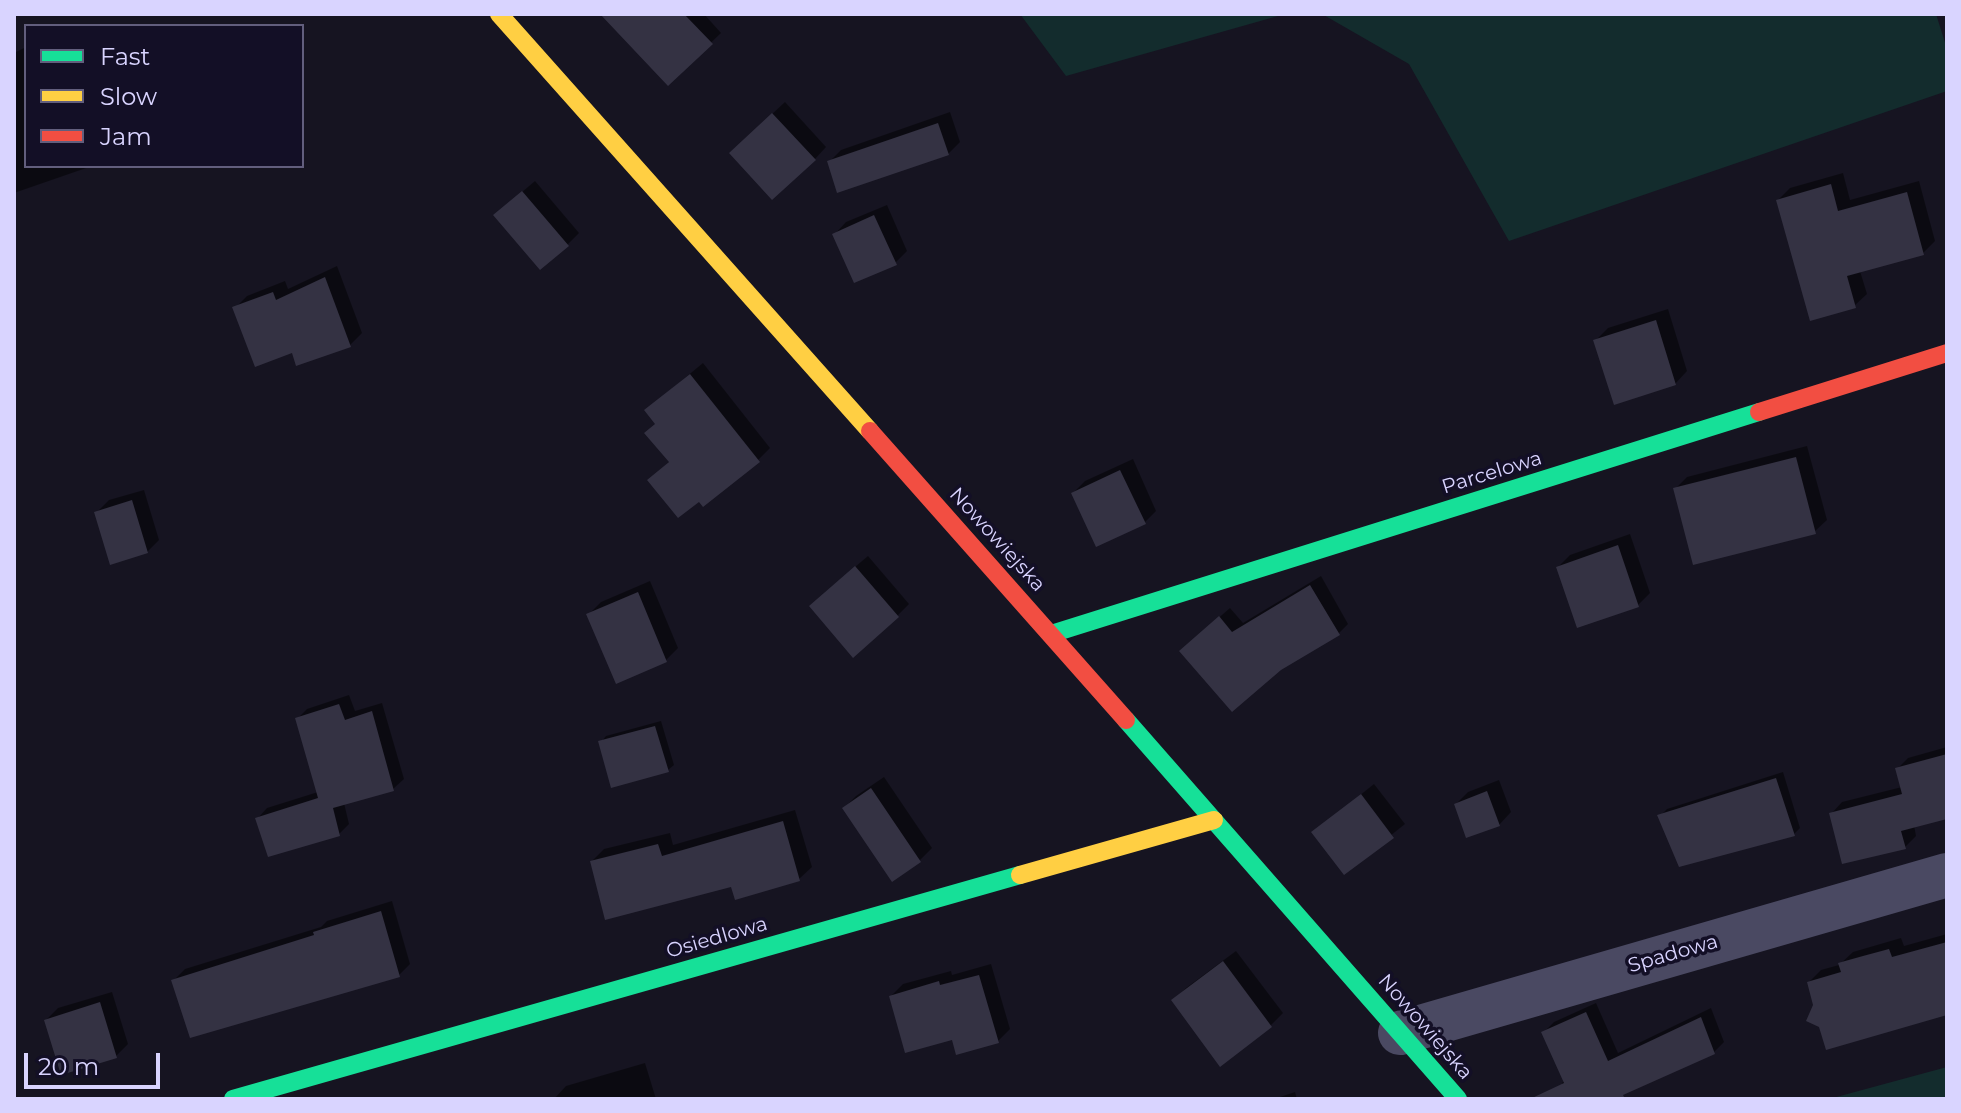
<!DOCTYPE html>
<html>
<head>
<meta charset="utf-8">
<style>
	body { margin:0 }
	#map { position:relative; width:1961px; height:1113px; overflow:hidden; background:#161421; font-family:Montserrat,sans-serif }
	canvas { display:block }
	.frame { position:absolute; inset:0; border:16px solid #d9d4ff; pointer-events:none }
	.legend { position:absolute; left:24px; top:24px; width:280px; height:144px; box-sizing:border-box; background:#130f26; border:2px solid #625e7d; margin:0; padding:10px 14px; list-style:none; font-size:24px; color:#d9d4ff }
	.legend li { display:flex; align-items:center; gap:16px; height:40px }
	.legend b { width:40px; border:2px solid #625e7d }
	.scale { position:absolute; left:24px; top:1053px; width:136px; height:36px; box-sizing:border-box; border:4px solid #d9d4ff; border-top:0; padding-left:10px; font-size:24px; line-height:28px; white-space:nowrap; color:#d9d4ff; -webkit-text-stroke:6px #130f26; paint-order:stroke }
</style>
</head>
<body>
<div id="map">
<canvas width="1961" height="1113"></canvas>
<div class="frame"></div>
<ul class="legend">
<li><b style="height:10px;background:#16e098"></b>Fast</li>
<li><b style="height:10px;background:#ffcf43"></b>Slow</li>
<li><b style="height:10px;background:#f24e42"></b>Jam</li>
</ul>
<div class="scale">20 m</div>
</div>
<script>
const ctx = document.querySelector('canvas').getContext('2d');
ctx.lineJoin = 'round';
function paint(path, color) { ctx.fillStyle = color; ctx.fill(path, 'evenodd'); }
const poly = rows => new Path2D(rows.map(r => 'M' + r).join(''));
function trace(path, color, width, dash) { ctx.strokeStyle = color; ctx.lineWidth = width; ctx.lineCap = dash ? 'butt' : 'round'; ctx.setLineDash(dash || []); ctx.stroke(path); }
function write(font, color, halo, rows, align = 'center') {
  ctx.font = font + ' Montserrat,sans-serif'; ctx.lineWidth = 7; ctx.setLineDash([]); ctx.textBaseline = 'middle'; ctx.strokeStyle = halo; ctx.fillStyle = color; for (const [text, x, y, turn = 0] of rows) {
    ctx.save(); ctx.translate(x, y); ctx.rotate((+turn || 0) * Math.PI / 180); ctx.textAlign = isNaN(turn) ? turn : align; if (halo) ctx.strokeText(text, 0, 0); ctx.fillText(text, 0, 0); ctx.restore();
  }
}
const green = poly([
	[1020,14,1285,14,1066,76],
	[1322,14,1936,14,1947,49,1947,91,1509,241,1409,64],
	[1947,1067,1947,1099,1829,1099]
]);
const shadow = poly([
	[615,14,704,14,721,33,669,83],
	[26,47,26,166,92,166,14,193,14,53],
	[785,102,826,147,815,159,743,141],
	[950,112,960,142,948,154,829,162,841,150],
	[1843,173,1850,200,1919,181,1935,241,1923,253,1860,271,1867,294,1854,306,1778,200,1790,188],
	[535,181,579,233,567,245,508,204],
	[887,205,907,251,895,263,834,235,846,222],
	[337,266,362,333,350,345,293,350,235,308,247,296,285,281,288,289],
	[1668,309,1687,371,1675,384,1596,340,1608,328],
	[703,363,770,448,758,460,650,480,670,461,656,423,646,410],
	[1807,446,1827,520,1814,532,1675,489,1687,477],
	[1133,459,1156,511,1144,523,1073,493,1085,481],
	[144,490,159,540,147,552,97,512,109,500],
	[1630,534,1650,593,1638,605,1558,567,1570,555],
	[868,556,909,604,897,616,823,594],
	[1321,576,1348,624,1338,634,1192,641,1230,608,1243,623],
	[650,581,678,648,666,660,589,614,601,602],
	[349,695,355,711,382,703,404,779,393,789,344,803,349,824,339,834,257,819,267,808,318,792,297,719,307,709],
	[661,721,674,765,668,770,601,742,606,736],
	[1947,747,1947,816,1914,825,1916,836,1905,847,1831,814,1842,802,1902,787,1897,769,1908,758],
	[1783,772,1800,828,1794,834,1660,816,1667,809],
	[884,777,932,848,920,860,844,808,856,796],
	[1499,780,1511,812,1499,825,1456,804,1468,792],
	[1374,784,1405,824,1345,872,1314,832],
	[795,810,812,867,799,879,732,885,592,861,604,849,670,833,673,845],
	[392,901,410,964,399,975,174,980,185,969,321,927,327,921],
	[1947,934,1947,1013,1815,1006,1809,982,1821,970,1839,965,1853,952,1901,938,1904,946],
	[1236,951,1283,1013,1271,1025,1174,1000,1186,988],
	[991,964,1010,1029,998,1041,953,1037,891,996,903,984,951,971,952,975],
	[112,992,128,1044,116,1056,46,1020,58,1008],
	[1596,1003,1618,1053,1711,1008,1724,1042,1714,1052,1610,1099,1569,1099,1562,1083,1565,1080,1544,1032,1554,1022],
	[645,1063,656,1099,554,1099,566,1086],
	[1295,1092,1297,1099,1274,1099]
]);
const building = poly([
	[600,14,684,14,713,44,668,86],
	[772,113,816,160,772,200,729,153],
	[938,123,949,155,837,193,827,161],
	[1831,184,1838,211,1907,192,1924,255,1847,276,1856,308,1810,321,1776,200],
	[522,191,569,246,540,270,493,215],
	[874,215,897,265,854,283,832,234],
	[325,277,351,347,296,366,292,353,255,367,232,307,273,292,276,300],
	[1656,320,1676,385,1614,405,1593,340],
	[690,374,760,462,703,507,699,502,678,518,647,480,669,462,644,433,655,424,644,410],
	[1796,457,1816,534,1693,565,1673,488],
	[1120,470,1146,524,1096,547,1071,493],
	[132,500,148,553,110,565,94,512],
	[1618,545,1639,607,1577,628,1556,567],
	[855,566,899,617,853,658,809,606],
	[1310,585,1340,635,1281,670,1232,712,1179,651,1219,616,1232,632],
	[638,592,667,662,616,684,586,614],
	[339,704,345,720,372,711,394,791,333,808,340,836,268,857,255,818,318,798,295,718],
	[655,726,669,772,611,788,598,741],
	[1947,754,1947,819,1901,831,1906,849,1842,864,1829,813,1902,794,1895,768],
	[1776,778,1795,836,1679,867,1657,815],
	[871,788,921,862,892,882,842,808],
	[1487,791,1500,826,1466,838,1454,804],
	[1361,794,1394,838,1344,875,1311,832],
	[783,821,800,881,735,900,731,887,605,920,590,861,658,844,662,856],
	[381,911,400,977,190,1038,171,980,314,935,313,932],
	[1947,942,1947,1015,1826,1050,1819,1027,1806,1021,1813,1005,1807,982,1841,972,1838,963,1863,956,1889,949,1892,957],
	[1223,961,1272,1027,1220,1067,1171,1000],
	[979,975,999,1043,956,1055,952,1040,905,1053,889,996,939,981,940,985],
	[100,1002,117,1058,61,1075,44,1020],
	[1586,1012,1608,1061,1701,1017,1715,1054,1623,1095,1625,1099,1530,1099,1564,1083,1541,1032]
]);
const street = poly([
	[1400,1033,1947,875]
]);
const fast = poly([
	[1051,634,1759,412],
	[1126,720,1458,1099],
	[233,1099,1020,875]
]);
const slow = poly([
	[499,14,870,431],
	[1020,875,1214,820]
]);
const jam = poly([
	[1759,412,1947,353],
	[870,431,1126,720]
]);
const streetNames = [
	["Parcelowa",1492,473,-17],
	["Nowowiejska",997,540,48],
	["Osiedlowa",717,938,-16],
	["Spadowa",1673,954,-16],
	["Nowowiejska",1425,1027,49]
];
paint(green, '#132c2d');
paint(shadow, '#0007');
paint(building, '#343243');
trace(street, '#4a4962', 44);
trace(fast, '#16e098', 18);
trace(slow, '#ffcf43', 18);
trace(jam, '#f24e42', 18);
write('20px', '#d9d4ff', '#130f26', streetNames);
</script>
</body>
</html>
